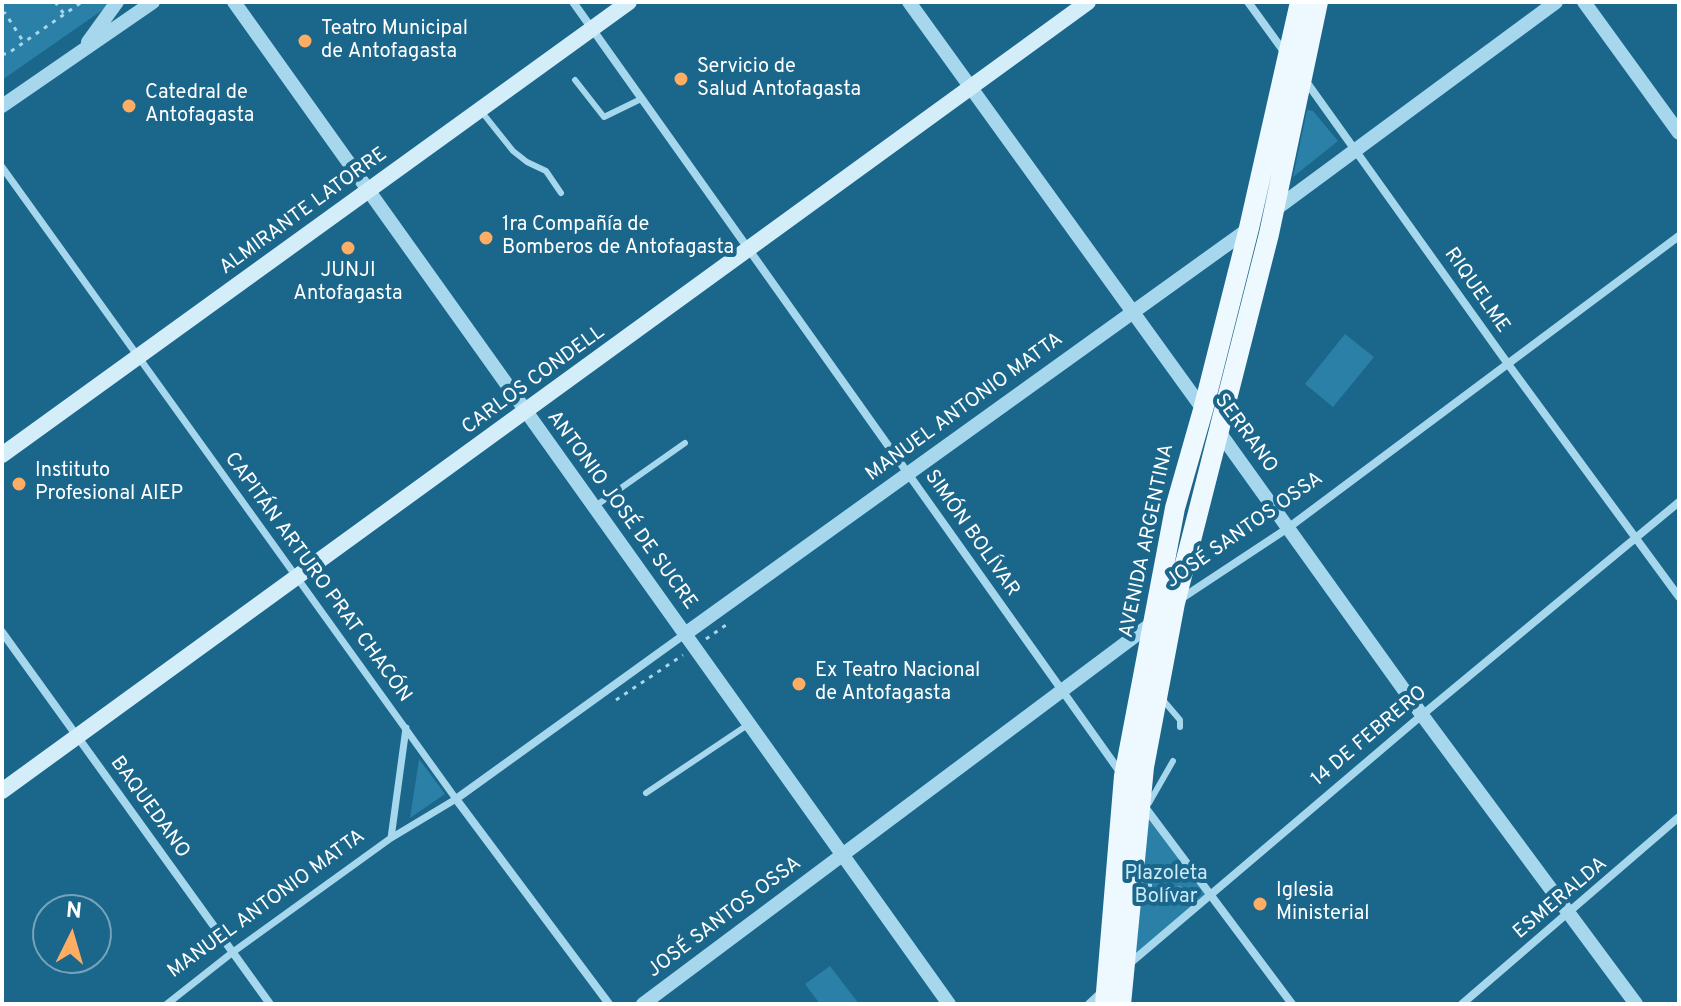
<!DOCTYPE html>
<html>
<head>
<meta charset="utf-8">
<style>
	body { margin:0 }
	#map { position:relative; width:1681px; height:1006px; overflow:hidden; background:#1b668b; font-family:Overpass,sans-serif }
	canvas { display:block }
	.frame { position:absolute; inset:0; border:4px solid #fff; pointer-events:none }
	.north { position:absolute; left:32px; top:894px; width:80px; height:80px; box-sizing:border-box; background:#1b668b; border:2px solid #76a3b9; border-radius:50%; rotate:5deg; font-size:22px; font-weight:700; line-height:32px; text-align:center; color:#fff }
	.north::after { content:''; display:block; margin:auto; width:28px; height:36px; background:#fead63; clip-path:polygon(50% 0,100% 100%,50% 72%,0 100%) }
</style>
</head>
<body>
<div id="map">
<canvas width="1681" height="1006"></canvas>
<div class="frame"></div>
<div class="north">N</div>
</div>
<script>
const ctx = document.querySelector('canvas').getContext('2d');
ctx.lineJoin = 'round';
function paint(path, color) { ctx.fillStyle = color; ctx.fill(path, 'evenodd'); }
const poly = rows => new Path2D(rows.map(r => 'M' + r).join(''));
function trace(path, color, width, dash) { ctx.strokeStyle = color; ctx.lineWidth = width; ctx.lineCap = dash ? 'butt' : 'round'; ctx.setLineDash(dash || []); ctx.stroke(path); }
function write(font, color, halo, rows, align = 'center') {
  ctx.font = font + ' Overpass,sans-serif'; ctx.lineWidth = 8; ctx.setLineDash([]); ctx.textBaseline = 'middle'; ctx.strokeStyle = halo; ctx.fillStyle = color; for (const [text, x, y, turn = 0] of rows) {
    ctx.save(); ctx.translate(x, y); ctx.rotate((+turn || 0) * Math.PI / 180); ctx.textAlign = isNaN(turn) ? turn : align; if (halo) ctx.strokeText(text, 0, 0); ctx.fillText(text, 0, 0); ctx.restore();
  }
}
const green = poly([
	[2,2,114,2,2,80],
	[1307,110,1313,111,1338,141,1293,177],
	[1345,334,1374,357,1333,407,1305,384],
	[419,759,445,794,410,818,419,760],
	[1141,800,1209,894,1124,969],
	[830,966,859,1004,820,1004,805,984]
]);
const path = poly([
	[55,2,64,14],
	[2,13,5,13,23,41],
	[2,54,7,54,82,2],
	[706,639,726,625],
	[616,700,683,655],
	[1148,885,1188,889]
]);
const service = poly([
	[575,80,604,117,641,99],
	[481,111,513,151,527,162,546,171,561,193],
	[594,507,685,443],
	[1163,700,1180,720,1180,727],
	[646,793,749,724],
	[1149,803,1173,761]
]);
const pedestrian = poly([
	[2,167,456,799,391,838,233,952,167,1004],
	[391,838,406,728]
]);
const minor = poly([
	[573,2,1120,772],
	[1248,2,1285,53],
	[1305,80,1508,364,1679,597],
	[1179,600,1288,528,1679,236],
	[2,632,270,1004],
	[1144,806,1292,1004],
	[1129,964,1422,715,1679,502],
	[609,1004,456,799,685,634],
	[1089,1004,1103,991],
	[1462,1004,1679,817]
]);
const tertiary = poly([
	[234,2,949,1004],
	[909,2,1205,412],
	[1584,2,1679,133],
	[88,42,117,2],
	[2,106,153,2],
	[1273,211,1556,2],
	[1217,429,1422,715,1636,1004],
	[685,634,1250,228],
	[643,1004,1155,621]
]);
const secondary = poly([
	[2,455,629,2],
	[2,791,1088,2]
]);
const primary = poly([
	[1105,1004,1124,776,1175,508,1203,410,1249,228,1300,2],
	[1121,1004,1144,767,1175,603,1269,234,1318,2]
]);
const markers = [
	[305,41,8,"#fead63"],
	[681,79,8,"#fead63"],
	[129,106,8,"#fead63"],
	[486,238,8,"#fead63"],
	[348,248,8,"#fead63"],
	[19,484,8,"#fead63"],
	[799,684,8,"#fead63"],
	[1260,904,8,"#fead63"]
];
const poiNames = [
	["Teatro Municipal",321,30],
	["de Antofagasta",321,53],
	["Servicio de",697,68],
	["Salud Antofagasta",697,91],
	["Catedral de",145,94],
	["Antofagasta",145,117],
	["1ra Compañía de",502,226],
	["Bomberos de Antofagasta",502,249],
	["JUNJI",348,272,"center"],
	["Antofagasta",348,295,"center"],
	["Instituto",35,472],
	["Profesional AIEP",35,495],
	["Ex Teatro Nacional",815,672],
	["de Antofagasta",815,695],
	["Iglesia",1276,892],
	["Ministerial",1276,915]
];
const streetNames = [
	["ALMIRANTE LATORRE",304,212,-36],
	["RIQUELME",1476,291,55],
	["CARLOS CONDELL",534,381,-36],
	["MANUEL ANTONIO MATTA",965,408,-36],
	["SERRANO",1245,434,54],
	["ANTONIO JOSÉ DE SUCRE",621,511,54],
	["JOSÉ SANTOS OSSA",1245,531,-35],
	["SIMÓN BOLÍVAR",971,534,55],
	["AVENIDA ARGENTINA",1148,541,-78],
	["CAPITÁN ARTURO PRAT CHACÓN",317,578,54],
	["14 DE FEBRERO",1370,737,-40],
	["BAQUEDANO",149,808,54],
	["ESMERALDA",1561,899,-40],
	["MANUEL ANTONIO MATTA",267,905,-36],
	["JOSÉ SANTOS OSSA",725,918,-37]
];
const parkNames = [
	["Plazoleta",1166,875],
	["Bolívar",1166,898]
];
paint(green, '#2b80a7');
trace(path, '#a6d7ed', 3, [4, 6]);
trace(service, '#a6d7ed', 6);
trace(pedestrian, '#a6d7ed', 7);
trace(minor, '#a6d7ed', 8);
trace(tertiary, '#a6d7ed', 14);
trace(secondary, '#d3edf9', 16);
trace(primary, '#edf8ff', 20);
for (const [x, y, r, color] of markers) { const dot = new Path2D(); dot.arc(x, y, r, 0, 2 * Math.PI); ctx.fillStyle = color; ctx.fill(dot); trace(dot, '#1b668b', 3); }
write('20px', '#fff', '#1b668b', poiNames, 'left');
write('20px', '#fff', '#1b668b', streetNames);
write('20px', '#ccebf9', '#1b668b', parkNames);
</script>
</body>
</html>
